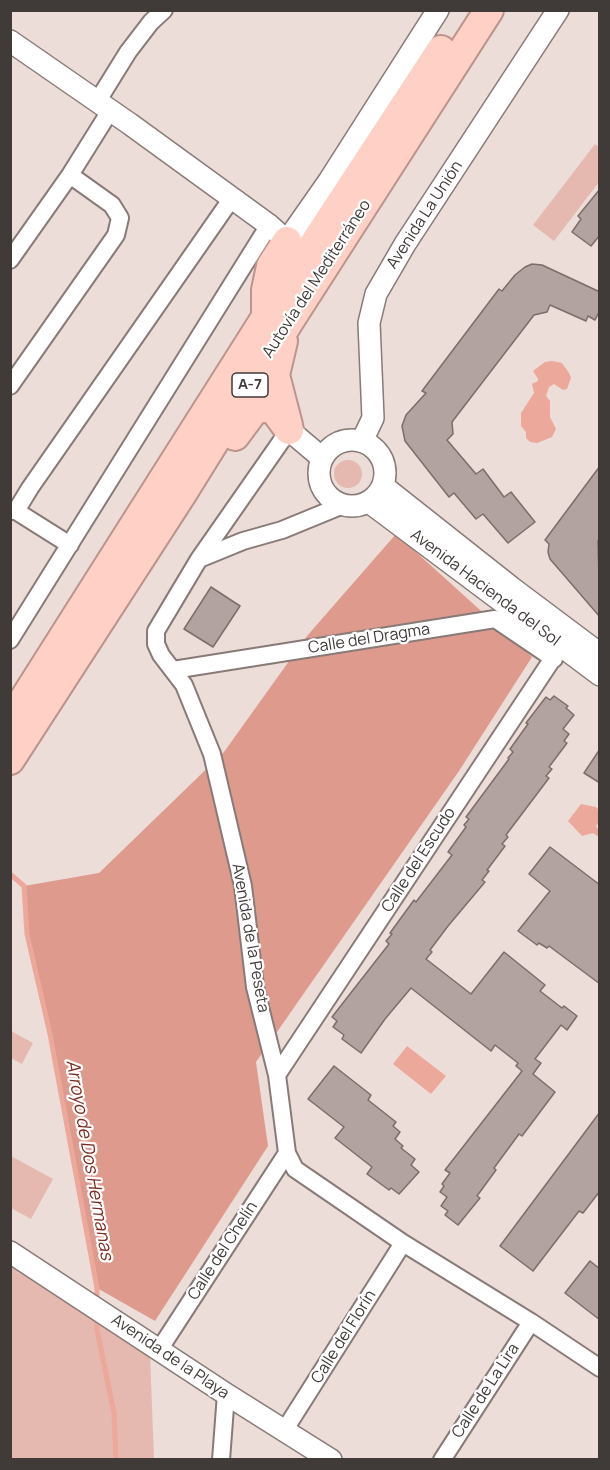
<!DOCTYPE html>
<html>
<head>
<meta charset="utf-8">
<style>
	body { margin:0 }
	#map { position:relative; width:610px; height:1470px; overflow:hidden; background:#ecddd9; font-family:Manrope,sans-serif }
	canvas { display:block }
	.frame { position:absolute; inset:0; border:12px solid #403a38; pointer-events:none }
</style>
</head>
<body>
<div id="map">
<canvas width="610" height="1470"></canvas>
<div class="frame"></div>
</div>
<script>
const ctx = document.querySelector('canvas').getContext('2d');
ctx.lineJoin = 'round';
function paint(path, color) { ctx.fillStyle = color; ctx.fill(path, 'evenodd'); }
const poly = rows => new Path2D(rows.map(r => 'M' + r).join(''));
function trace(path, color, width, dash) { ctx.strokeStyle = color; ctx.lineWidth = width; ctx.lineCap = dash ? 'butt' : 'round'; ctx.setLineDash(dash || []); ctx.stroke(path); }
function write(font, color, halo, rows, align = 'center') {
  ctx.font = font + ' Manrope,sans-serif'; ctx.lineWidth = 4.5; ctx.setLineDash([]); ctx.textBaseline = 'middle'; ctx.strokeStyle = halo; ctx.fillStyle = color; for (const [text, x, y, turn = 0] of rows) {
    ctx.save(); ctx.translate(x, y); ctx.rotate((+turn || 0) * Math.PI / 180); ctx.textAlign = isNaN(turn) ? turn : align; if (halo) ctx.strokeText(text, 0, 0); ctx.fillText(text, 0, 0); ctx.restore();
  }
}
const green = poly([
	[595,144,599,147,599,182,554,241,533,225],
	'334 474a14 14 0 1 1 28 0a14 14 0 1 1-28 0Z',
	[11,1031,33,1043,22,1064,11,1058],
	[11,1156,53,1179,31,1219,11,1208],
	[10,1266,150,1354,154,1459,11,1459]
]);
const forest = poly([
	[396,534,532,657,459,771,256,1062,268,1146,155,1321,97,1288,50,1034,27,934,24,886,99,873,224,752,307,636]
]);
const water = poly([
	[552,361,562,363,569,373,571,378,567,389,563,390,554,384,549,387,546,396,550,401,550,417,556,429,552,437,537,443,530,442,526,438,526,432,521,426,521,413,534,393,532,384,538,381,538,379,533,371,545,362],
	[581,804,596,807,598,809,599,822,596,826,599,831,599,837,593,833,582,836,568,821],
	[407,1046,446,1076,431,1094,393,1064]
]);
const stream = poly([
	[10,874,24,886,27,934,50,1034,97,1288,97,1303],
	[97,1315,97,1330,114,1413,116,1460]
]);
const building = poly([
	[600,189,600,235,591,246,572,232,581,219,578,216,600,189],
	[532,264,542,265,600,292,600,310,595,320,588,316,586,321,550,305,547,312,534,315,452,422,453,434,447,440,476,474,483,469,504,497,511,492,535,522,508,543,483,514,476,519,454,493,449,497,405,441,402,426,406,415,426,393,422,391,499,289,502,291,515,275,525,267,532,264],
	[600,466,600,539,598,541,600,617,550,559,548,552,549,544,545,540,600,466],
	[211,587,240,606,213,647,184,629,211,587],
	[554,696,568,706,566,708,574,715,563,729,569,734,564,741,567,743,549,767,552,769,546,776,549,778,506,835,508,837,502,844,505,846,487,870,489,871,482,880,485,882,448,926,430,950,432,952,426,959,471,994,504,952,545,985,540,991,562,1008,564,1006,577,1016,567,1030,561,1025,535,1059,541,1063,533,1074,555,1092,522,1136,519,1134,494,1168,496,1170,477,1196,480,1198,458,1225,445,1215,448,1211,441,1206,447,1197,440,1192,444,1186,442,1184,450,1173,445,1170,522,1071,516,1066,518,1063,495,1045,491,1051,411,988,385,1019,361,1053,342,1039,344,1035,333,1027,337,1021,332,1017,389,944,386,941,392,934,390,933,414,900,416,902,452,855,448,852,466,827,464,825,469,819,466,817,509,759,508,758,513,752,510,749,528,724,526,723,546,697,550,700,554,696],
	[600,749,600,783,584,773,600,749],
	[550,847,600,885,600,984,549,946,547,948,539,943,537,945,518,931,550,891,529,874,550,847],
	[334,1066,371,1095,368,1100,396,1122,393,1126,400,1132,395,1139,403,1146,401,1148,415,1159,411,1165,419,1172,399,1194,391,1188,389,1190,367,1174,372,1167,335,1138,344,1127,308,1099,334,1066],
	[600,1112,600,1191,583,1213,579,1211,533,1271,500,1246,600,1112],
	[590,1261,600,1269,600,1320,565,1293,590,1261]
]);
const minor = poly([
	[97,102,128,52,151,22,164,10],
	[10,260,70,175,110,111],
	[10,386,116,235,120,218,112,205,70,175],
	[343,505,282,530,243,541,199,559,156,631,156,644,161,655,184,685,212,754,243,886,255,987,277,1075,287,1153,295,1169,403,1243,531,1322,600,1368],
	[10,511,16,511,70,545],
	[16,511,30,488,232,198],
	[199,559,289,430],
	[10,640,269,225],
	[173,670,495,619,554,659],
	[277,1075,561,646],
	[159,1350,287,1153],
	[284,1431,403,1243],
	[221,1460,226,1394],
	[442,1460,531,1322]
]);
const tertiary = poly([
	[10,41,130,124,269,225,287,241,329,181,438,10],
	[289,430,322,458],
	'319 473a33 33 0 1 1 66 0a33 33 0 1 1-66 0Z',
	[362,441,373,418,369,323,376,294,405,244,558,10],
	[383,486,512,588,600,654],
	[369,502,600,675],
	[10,1252,226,1394,331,1460]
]);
const trunk = poly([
	[266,314,266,290,271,266,287,241],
	[283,341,275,375,288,425],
	[235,436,255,409,272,407,289,430],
	[10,721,266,317,441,50],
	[10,760,182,494,290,320,489,10]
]);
const shields = [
	[250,385,36]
];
const shieldNames = [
	["A-7",250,385]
];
const streetNames = [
	["Avenida La Unión",425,215,-57],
	["Autovía del Mediterráneo",317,279,-57],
	["Avenida Hacienda del Sol",485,588,37],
	["Calle del Dragma",369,639,-9],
	["Calle del Escudo",419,860,-57],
	["Avenida de la Peseta",250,938,80],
	["Calle del Chelín",223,1251,-57],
	["Calle del Florín",344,1337,-58],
	["Avenida de la Playa",170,1357,34],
	["Calle de La Lira",486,1391,-57]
];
const waterNames = [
	["Arroyo de Dos Hermanas",89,1160,80]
];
paint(green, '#e5b9af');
paint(forest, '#de9a8c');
paint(water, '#eca89a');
trace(stream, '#eca89a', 5);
paint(building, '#b2a3a0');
trace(building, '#7b6d6a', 1.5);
trace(minor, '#887a77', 20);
trace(tertiary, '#887a77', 24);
trace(trunk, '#bc948b', 32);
trace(minor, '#fff', 16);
trace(tertiary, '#fff', 21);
trace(trunk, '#fed0c6', 28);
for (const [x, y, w] of shields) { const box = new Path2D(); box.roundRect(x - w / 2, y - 12, w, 24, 4.5); ctx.fillStyle = '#fff'; ctx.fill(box); trace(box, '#403a38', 1.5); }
write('bold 15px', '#403a38', null, shieldNames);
write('16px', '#403a38', '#fff', streetNames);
write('italic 18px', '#7b2c1e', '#fff', waterNames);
</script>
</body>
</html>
